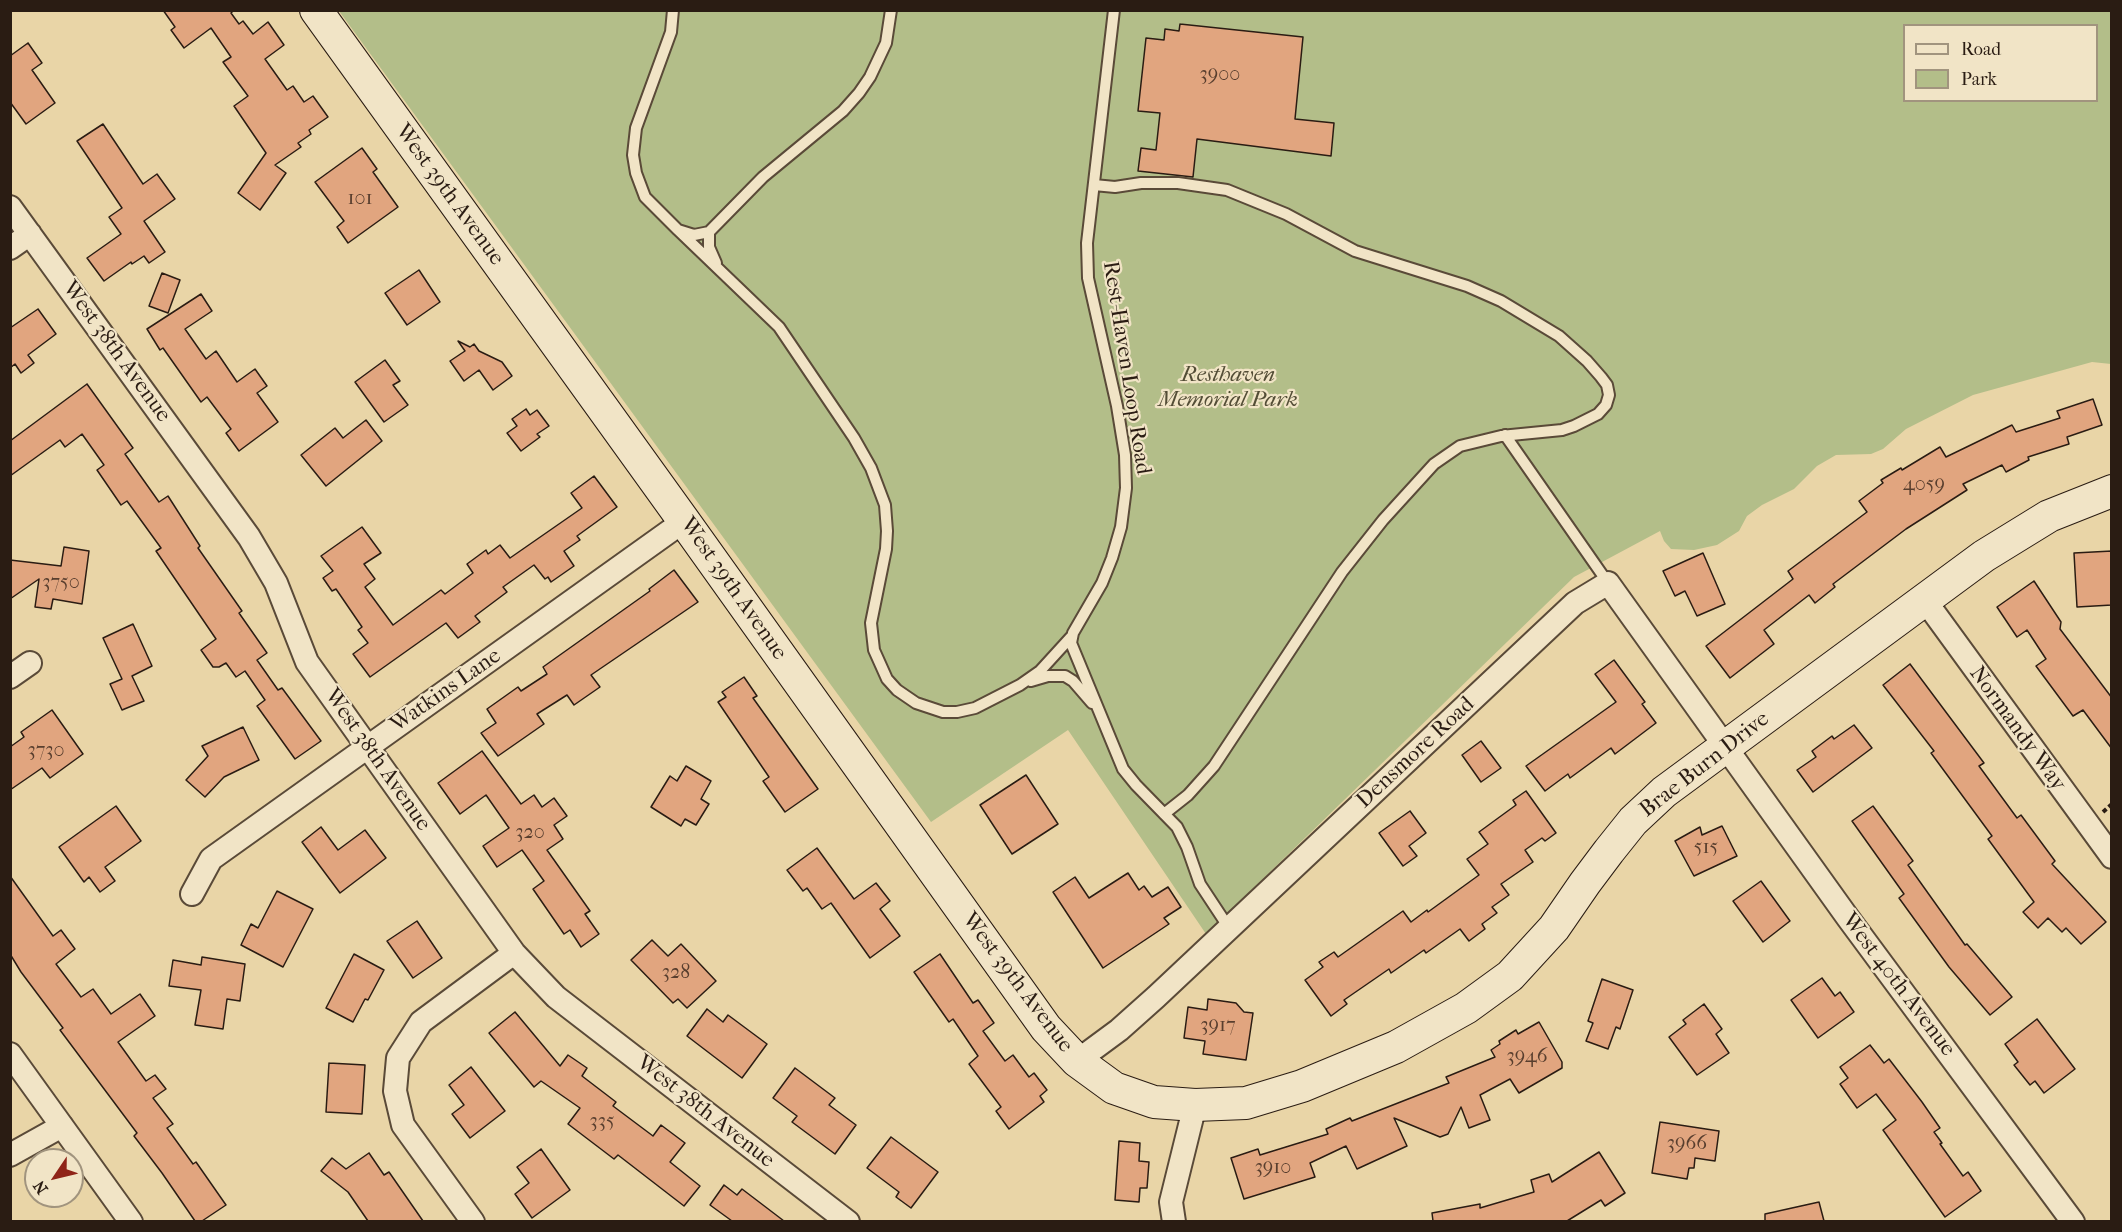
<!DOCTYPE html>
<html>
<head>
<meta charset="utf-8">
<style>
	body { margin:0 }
	#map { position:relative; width:2122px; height:1232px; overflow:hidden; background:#e9d5a7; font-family:"IM FELL French Canon",serif }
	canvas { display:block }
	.frame { position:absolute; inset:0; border:12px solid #2a1c13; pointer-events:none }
	.legend { position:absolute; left:1903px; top:24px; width:195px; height:78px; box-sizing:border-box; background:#f1e4c6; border:2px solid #a1947e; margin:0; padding:8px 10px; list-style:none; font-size:18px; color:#2a1c13 }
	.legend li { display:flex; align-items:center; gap:12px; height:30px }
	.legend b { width:30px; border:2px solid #a1947e }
	.north { position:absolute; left:24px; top:1148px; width:60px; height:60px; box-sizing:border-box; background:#f1e4c6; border:2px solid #a1947e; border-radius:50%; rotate:235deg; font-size:16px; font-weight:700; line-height:24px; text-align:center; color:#2a1c13 }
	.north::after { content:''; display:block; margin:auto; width:21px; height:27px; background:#8f2418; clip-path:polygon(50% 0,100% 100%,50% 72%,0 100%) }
</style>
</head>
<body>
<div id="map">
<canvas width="2122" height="1232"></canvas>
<div class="frame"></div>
<ul class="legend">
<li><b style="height:8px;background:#f1e4c6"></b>Road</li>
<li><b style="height:16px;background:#b3be89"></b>Park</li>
</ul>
<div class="north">N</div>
</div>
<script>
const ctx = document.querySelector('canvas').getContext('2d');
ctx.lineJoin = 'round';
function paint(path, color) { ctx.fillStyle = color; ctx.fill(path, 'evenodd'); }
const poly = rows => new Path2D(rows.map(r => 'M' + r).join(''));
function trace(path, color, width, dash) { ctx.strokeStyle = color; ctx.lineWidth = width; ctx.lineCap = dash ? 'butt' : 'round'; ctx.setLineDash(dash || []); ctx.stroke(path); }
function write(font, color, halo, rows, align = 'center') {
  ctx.font = font + ' "IM FELL French Canon",serif'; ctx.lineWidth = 4.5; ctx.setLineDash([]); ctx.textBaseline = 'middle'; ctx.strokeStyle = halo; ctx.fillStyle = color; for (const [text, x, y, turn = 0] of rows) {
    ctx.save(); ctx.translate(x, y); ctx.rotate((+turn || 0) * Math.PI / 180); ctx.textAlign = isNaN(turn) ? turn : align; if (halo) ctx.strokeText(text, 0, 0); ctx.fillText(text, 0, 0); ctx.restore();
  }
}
const green = poly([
	[339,11,2111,11,2111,364,2092,362,1973,395,1906,429,1883,449,1871,454,1836,455,1817,466,1794,489,1762,505,1747,516,1739,531,1717,545,1694,550,1671,549,1664,541,1660,531,1574,577,1206,934,1068,730,931,822],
	[1904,26,2096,26,2096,100,1904,100]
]);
const building = poly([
	[163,10,234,10,231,13,239,24,243,21,253,34,268,22,284,45,265,59,287,90,293,86,304,102,313,96,328,117,309,130,311,134,298,143,301,147,275,165,286,173,260,210,238,193,266,153,234,106,248,96,223,62,231,57,211,28,184,48,171,30,175,27,163,10],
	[1180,24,1303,37,1295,119,1334,123,1331,156,1197,139,1193,177,1138,171,1141,148,1156,150,1160,113,1138,111,1146,38,1164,40,1165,29,1179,31,1180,24],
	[28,43,42,63,32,70,55,103,26,124,10,102,10,56,28,43],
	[103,124,143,184,157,174,175,199,144,221,165,252,149,263,144,256,132,264,131,262,104,281,87,258,121,234,109,217,122,208,77,141,103,124],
	[362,148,377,169,373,172,398,207,348,243,337,227,344,221,315,182,362,148],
	[419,270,440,302,407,325,385,293,419,270],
	[162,273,180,280,168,313,149,306,162,273],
	[201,294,212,311,185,329,206,359,216,351,237,382,255,369,267,386,257,393,278,422,239,451,226,433,231,429,207,397,201,402,163,348,160,350,147,329,201,294],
	[38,309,56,334,28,355,34,363,21,373,15,364,10,368,10,328,38,309],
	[458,341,470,347,474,344,479,351,502,362,512,376,493,390,479,370,464,381,450,361,465,351,458,341],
	[385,360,400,381,393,385,408,405,384,422,355,382,385,360],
	[87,384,133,448,125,454,159,502,168,496,200,546,198,548,242,611,239,613,267,653,257,660,278,690,282,688,321,741,295,759,257,706,265,700,245,671,236,677,226,663,219,667,213,667,201,650,216,639,156,551,161,548,127,501,121,505,97,470,104,465,82,434,65,447,60,440,10,476,10,441,87,384],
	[2093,399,2102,425,2067,437,2069,444,2028,457,2029,460,2006,472,2002,465,1963,484,1967,490,1906,529,1833,584,1835,587,1815,603,1809,595,1764,630,1774,644,1730,678,1706,646,1793,579,1788,571,1867,512,1859,501,1883,483,1881,480,1901,468,1902,470,1940,447,1946,457,2012,425,2016,432,2060,418,2057,411,2093,399],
	[526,409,530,415,537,410,549,426,537,434,540,437,521,451,507,433,517,426,512,419,526,409],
	[366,420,382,441,326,486,301,455,335,428,343,438,366,420],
	[594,476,617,507,577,536,580,540,564,551,574,566,551,582,548,577,545,579,534,565,503,587,507,592,475,616,480,622,458,638,446,623,370,677,353,654,368,643,358,630,362,627,336,589,332,591,323,578,333,571,321,556,362,527,381,553,364,564,375,579,365,587,393,625,441,590,445,594,473,573,467,564,486,550,488,554,500,545,510,558,582,508,571,493,594,476],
	[64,547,89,551,82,604,53,599,51,609,35,607,39,579,10,599,10,560,61,566,64,547],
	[2112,551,2112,605,2077,607,2074,553,2112,551],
	[1703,553,1725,604,1697,616,1685,591,1675,596,1663,571,1703,553],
	[674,570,698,602,591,675,600,687,574,705,567,695,537,714,544,724,498,756,481,733,496,723,487,709,518,687,521,691,547,674,543,667,650,591,649,589,674,570],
	[2034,581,2061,622,2060,629,2112,698,2112,749,2083,710,2073,716,2036,666,2046,659,2027,630,2017,637,1997,607,2034,581],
	[133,624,152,666,132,676,144,701,122,710,110,684,122,679,103,638,133,624],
	[1614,660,1645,702,1642,704,1656,723,1615,754,1611,748,1570,778,1568,774,1545,791,1526,766,1616,702,1595,674,1614,660],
	[1910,664,1984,763,1979,766,2017,818,2021,815,2055,861,2052,864,2106,922,2081,944,2066,928,2062,932,2048,918,2038,928,2023,912,2034,902,1988,839,1992,836,1931,753,1934,751,1883,685,1910,664],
	[744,677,757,696,753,698,818,789,785,812,763,781,769,777,718,702,726,697,722,692,744,677],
	[52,710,83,754,50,778,42,768,10,790,10,747,24,737,21,732,52,710],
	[1854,725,1872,748,1813,792,1797,770,1816,757,1812,751,1832,736,1834,739,1854,725],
	[243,727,259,760,224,777,205,797,186,780,208,756,202,746,243,727],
	[1481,741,1501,768,1481,782,1462,755,1481,741],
	[482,751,521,804,534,795,542,807,554,798,567,816,554,825,563,839,547,850,590,911,585,914,599,934,581,947,570,930,564,934,533,889,544,881,522,850,497,867,483,846,509,828,486,795,460,814,438,783,482,751],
	[686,766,711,781,701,799,709,804,696,825,685,819,681,826,651,807,670,776,677,781,686,766],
	[1026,775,1058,824,1012,854,980,805,1026,775],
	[1526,791,1556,833,1545,841,1542,838,1525,850,1533,862,1501,884,1509,895,1492,907,1497,913,1482,924,1485,929,1469,941,1460,929,1426,953,1424,950,1391,973,1389,969,1344,1000,1347,1004,1331,1016,1305,980,1323,967,1319,962,1334,952,1338,957,1403,911,1411,922,1427,910,1428,912,1479,875,1467,859,1488,844,1479,832,1516,805,1513,800,1526,791],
	[116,806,141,841,105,867,115,881,100,892,89,877,84,882,59,847,116,806],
	[1873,806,1913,861,1908,865,1965,945,1967,944,2012,997,1990,1015,1949,967,1899,898,1904,894,1852,821,1873,806],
	[1410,811,1426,833,1409,846,1417,856,1403,866,1379,833,1410,811],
	[1722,826,1737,856,1694,876,1675,841,1700,827,1702,835,1722,826],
	[321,827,338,850,365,830,386,858,340,893,302,842,321,827],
	[817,848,854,899,876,883,890,901,880,909,900,936,870,958,831,903,822,909,807,888,803,891,787,870,817,848],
	[1128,873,1139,890,1144,886,1152,897,1168,887,1181,907,1164,918,1169,924,1103,968,1053,892,1075,877,1089,898,1128,873],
	[10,876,53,936,61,930,75,949,56,964,81,997,93,989,111,1014,140,994,155,1016,118,1042,146,1081,155,1075,166,1089,153,1098,173,1124,167,1128,193,1164,196,1162,226,1205,202,1221,195,1221,162,1173,134,1136,137,1133,60,1030,63,1028,21,972,10,954,10,876],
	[1761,881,1790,921,1763,942,1733,901,1761,881],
	[277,891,313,909,283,967,241,945,251,924,258,928,277,891],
	[417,921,442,958,413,978,387,941,417,921],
	[652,940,668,956,681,944,716,981,687,1008,678,999,673,1003,631,960,652,940],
	[354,954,384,970,368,1000,365,999,353,1022,326,1008,354,954],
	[940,954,973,1003,978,1000,994,1023,983,1031,1005,1061,1013,1055,1029,1077,1034,1073,1047,1090,1040,1096,1044,1102,1009,1129,996,1111,1001,1107,969,1064,978,1056,953,1019,949,1022,914,972,940,954],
	[202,957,245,964,240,1001,227,999,223,1029,195,1025,201,990,169,986,173,960,201,965,202,957],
	[1822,978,1835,996,1840,992,1854,1012,1818,1038,1791,1000,1822,978],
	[1602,979,1633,990,1620,1029,1616,1027,1608,1049,1586,1041,1593,1023,1588,1021,1602,979],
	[1208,999,1236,1003,1244,1012,1253,1013,1246,1060,1203,1054,1205,1041,1184,1038,1188,1007,1207,1010,1208,999],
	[1704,1004,1722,1029,1716,1034,1729,1053,1697,1075,1669,1037,1686,1024,1683,1020,1704,1004],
	[707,1009,723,1022,728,1015,767,1044,742,1078,687,1036,707,1009],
	[515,1012,560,1066,568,1055,587,1068,582,1076,616,1102,613,1106,653,1136,661,1125,685,1143,670,1162,700,1186,684,1206,618,1155,614,1159,568,1124,580,1108,541,1081,534,1087,489,1033,515,1012],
	[2037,1019,2075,1069,2044,1093,2035,1081,2030,1085,2014,1065,2018,1062,2005,1044,2037,1019],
	[1539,1022,1562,1062,1562,1068,1519,1093,1510,1079,1480,1095,1490,1120,1469,1128,1461,1107,1448,1134,1440,1137,1394,1118,1407,1146,1357,1169,1346,1146,1310,1163,1315,1177,1244,1199,1231,1158,1258,1149,1260,1155,1328,1134,1326,1129,1350,1118,1352,1121,1449,1083,1446,1077,1495,1057,1491,1050,1500,1044,1499,1041,1516,1030,1518,1034,1539,1022],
	[1870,1045,1884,1063,1889,1059,1922,1102,1940,1128,1934,1132,1942,1143,1940,1144,1963,1176,1968,1172,1981,1191,1945,1217,1883,1130,1896,1120,1876,1094,1857,1108,1840,1084,1848,1078,1840,1067,1870,1045],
	[329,1063,365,1065,362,1114,326,1112,329,1063],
	[471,1067,505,1111,470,1138,452,1114,464,1105,449,1085,471,1067],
	[795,1068,835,1098,829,1105,856,1125,835,1154,792,1122,797,1116,773,1098,795,1068],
	[1660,1122,1719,1131,1715,1161,1695,1158,1694,1168,1689,1168,1687,1179,1652,1173,1660,1122],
	[891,1137,938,1172,911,1208,896,1197,899,1192,867,1168,891,1137],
	[1119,1141,1140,1143,1139,1161,1149,1162,1147,1188,1140,1188,1139,1202,1115,1200,1119,1141],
	[541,1149,570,1190,532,1218,515,1194,529,1183,517,1167,541,1149],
	[1599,1152,1625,1193,1605,1206,1601,1200,1567,1221,1433,1221,1432,1213,1480,1204,1480,1208,1534,1192,1531,1180,1549,1174,1552,1182,1599,1152],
	[369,1153,384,1175,389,1172,423,1221,368,1221,348,1192,321,1171,332,1158,346,1169,369,1153],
	[724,1185,737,1195,742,1189,784,1221,732,1221,710,1205,724,1185],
	[1819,1202,1824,1221,1765,1221,1765,1214,1819,1202]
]);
const path = poly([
	[2103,812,2112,804]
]);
const lane = poly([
	[673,10,671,32,636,128,633,155,636,173,645,197,678,230,694,235,709,232,763,177,843,111,859,93,870,77,886,43,891,10],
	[1114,10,1087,243,1088,278,1117,406,1125,455,1126,488,1121,527,1112,558,1102,583,1073,633,1071,643,1123,769,1136,785,1177,827,1187,847,1200,884,1229,928],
	[1094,185,1115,187,1141,183,1178,183,1227,190,1286,214,1355,251,1467,286,1501,301,1559,336,1587,361,1601,377,1607,385,1609,395,1606,405,1598,414,1574,426,1562,430,1501,436,1460,446,1434,464,1383,520,1342,572,1214,766,1188,795,1164,814],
	[678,230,779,327,854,438,871,468,885,505,887,531,886,549,871,623,874,650,887,679,897,690,916,703,943,712,957,712,975,708,1020,685,1040,671,1071,637],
	[709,232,709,247,716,263],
	[1505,435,1608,583],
	[1031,681,1048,676,1065,676,1073,681,1092,703]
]);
const street = poly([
	[10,207,249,537,276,583,307,662,514,953,556,997,848,1222],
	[10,248,30,234],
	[1924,599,2112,857],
	[10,677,30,663],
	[192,894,211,859,684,521],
	[10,1054,131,1222],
	[1077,1061,1119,1030,1156,997,1575,603,1608,583,1848,918,2073,1222],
	[10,1155,62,1126],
	[473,1222,403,1125,395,1091,398,1058,421,1022,514,953],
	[1174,1222,1171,1202,1195,1105]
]);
const secondary = poly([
	[316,10,684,521,1046,1028,1077,1061,1114,1088,1154,1102,1195,1105,1246,1103,1302,1086,1396,1047,1466,1008,1510,976,1554,928,1585,883,1609,851,1633,821,1664,792,1984,556,2049,516,2112,491]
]);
const numberNames = [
	["3900",1220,75],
	["101",360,199],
	["4059",1924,485],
	["3750",61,583],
	["3730",46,751],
	["320",530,833],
	["515",1706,848],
	["328",676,973],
	["3917",1218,1026],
	["3946",1527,1057],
	["335",602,1122],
	["3966",1687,1144],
	["3910",1273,1168]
];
const streetNames = [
	["West 39th Avenue",449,195,54],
	["West 38th Avenue",116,352,54],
	["Rest-Haven Loop Road",1126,368,81],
	["West 39th Avenue",733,589,55],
	["Watkins Lane",446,691,-35],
	["Normandy Way",2017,729,54],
	["Densmore Road",1416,753,-43],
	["West 38th Avenue",377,760,55],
	["Brae Burn Drive",1705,765,-38],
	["West 39th Avenue",1017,983,53],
	["West 40th Avenue",1898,985,53],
	["West 38th Avenue",705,1112,38]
];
const parkNames = [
	["Resthaven",1228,376],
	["Memorial Park",1228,401]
];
paint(green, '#b3be89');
paint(building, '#e1a57f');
trace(building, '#2a1c13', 1.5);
trace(lane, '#5a4a38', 14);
trace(street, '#5a4a38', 26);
trace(secondary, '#2a1c13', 34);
trace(path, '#2a1c13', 4, [4.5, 3]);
trace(lane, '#f1e4c6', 10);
trace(street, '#f1e4c6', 22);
trace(secondary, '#f1e4c6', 32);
write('20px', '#583e2e', null, numberNames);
write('22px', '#2a1c13', '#f1e4c6', streetNames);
write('italic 22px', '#534d36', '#f1e4c6', parkNames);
</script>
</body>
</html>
